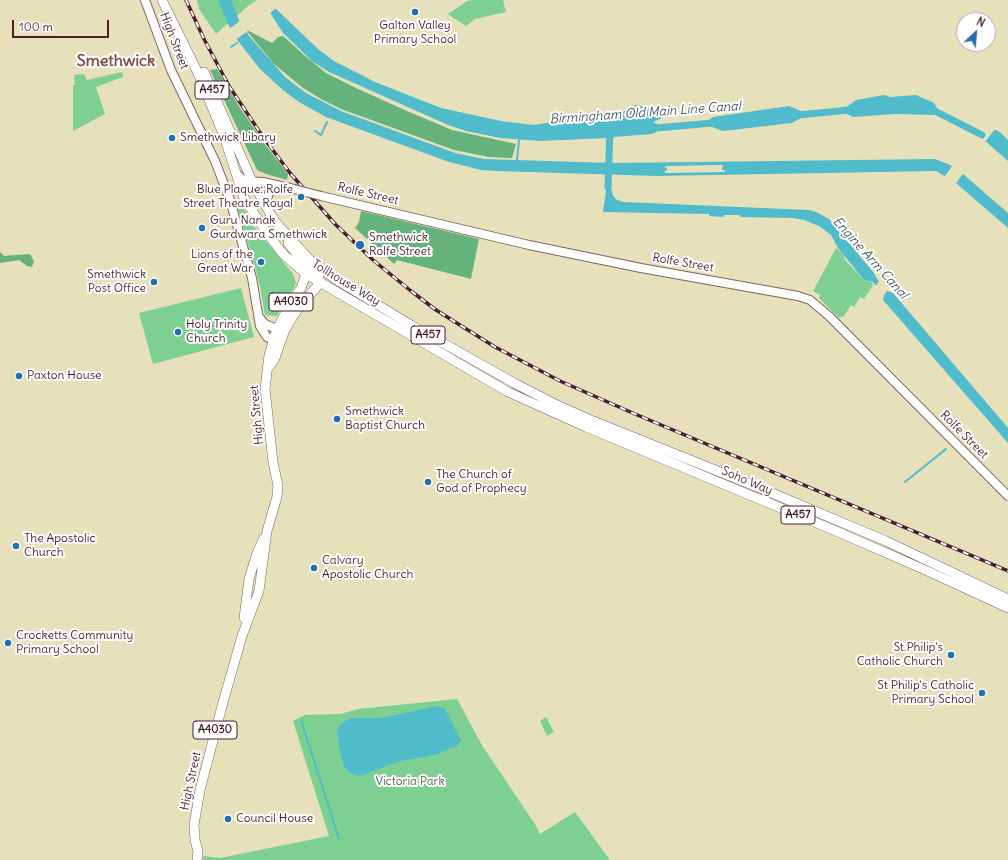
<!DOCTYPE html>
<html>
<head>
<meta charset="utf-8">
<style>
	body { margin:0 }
	#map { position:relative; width:1008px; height:860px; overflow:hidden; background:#e6e0bb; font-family:Delius,sans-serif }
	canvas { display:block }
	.north { position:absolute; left:956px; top:12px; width:40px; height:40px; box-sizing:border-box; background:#fff; border:1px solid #b7a5aa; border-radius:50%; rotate:26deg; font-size:11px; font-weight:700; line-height:16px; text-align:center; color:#4a1f2b }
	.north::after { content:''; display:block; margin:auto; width:14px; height:18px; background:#1f6fb2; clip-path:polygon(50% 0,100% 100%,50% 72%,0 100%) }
	.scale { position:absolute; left:12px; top:20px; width:97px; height:18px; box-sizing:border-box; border:2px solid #4a1f2b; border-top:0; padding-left:5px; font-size:12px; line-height:14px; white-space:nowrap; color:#4a1f2b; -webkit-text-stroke:3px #fff; paint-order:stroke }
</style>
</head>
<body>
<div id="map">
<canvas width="1008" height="860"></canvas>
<div class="north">N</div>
<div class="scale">100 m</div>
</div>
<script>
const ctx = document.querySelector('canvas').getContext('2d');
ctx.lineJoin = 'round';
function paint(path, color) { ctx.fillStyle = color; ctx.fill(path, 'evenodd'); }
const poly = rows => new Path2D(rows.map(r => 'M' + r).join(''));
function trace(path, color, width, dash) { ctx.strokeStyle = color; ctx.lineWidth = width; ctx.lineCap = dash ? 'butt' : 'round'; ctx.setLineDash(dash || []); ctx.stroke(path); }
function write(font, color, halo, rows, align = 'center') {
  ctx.font = font + ' Delius,sans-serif'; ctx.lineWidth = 4; ctx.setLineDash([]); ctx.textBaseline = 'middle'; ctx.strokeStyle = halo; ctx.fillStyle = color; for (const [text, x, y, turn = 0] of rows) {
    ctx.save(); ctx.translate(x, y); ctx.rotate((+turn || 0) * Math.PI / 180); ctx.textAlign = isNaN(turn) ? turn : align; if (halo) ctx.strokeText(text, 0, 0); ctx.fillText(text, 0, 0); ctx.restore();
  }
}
const green = poly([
	[197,0,257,0,248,6,216,34,199,9],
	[472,0,503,0,506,12,475,19,466,26,448,14,467,1],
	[122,72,123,77,96,87,105,114,73,131,73,85,75,85,74,75,84,74,87,80],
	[240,201,251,223,293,274,296,283,293,289,283,302,277,316,265,315,260,286,253,260,236,203],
	[836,248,843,254,845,260,864,280,871,282,873,285,864,299,860,297,854,307,851,305,844,316,839,318,819,298,820,295,813,291],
	[241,288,254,337,153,364,139,313],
	[457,699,483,747,535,824,540,834,575,812,610,860,203,860,203,856,220,858,329,836,293,721,305,715,340,714,358,709],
	[546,717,554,732,547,736,540,721]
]);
const forest = poly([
	[245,29,272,43,278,37,283,36,304,55,326,73,356,88,407,111,452,130,516,144,512,158,489,157,454,150,341,109,321,99,303,88,274,64],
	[217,69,238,105,264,143,288,174,287,180,266,174,257,170,210,70],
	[361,211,479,239,471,279,397,260,394,264,355,228,359,222],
	[0,252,4,256,30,254,34,261,32,267,27,266,19,260,0,263]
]);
const water = poly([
	[218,0,231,0,239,20,249,36,285,77,306,93,341,111,455,153,484,159,612,163,935,159,950,165,963,174,1008,213,1008,228,956,183,936,171,657,176,497,171,481,170,449,162,326,117,299,102,284,91,260,69,238,41,228,24],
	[722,165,724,166,722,167,722,170,725,170,725,172,666,173,664,172,667,170,667,168,664,167,666,166],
	[262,0,269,0,275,8,318,49,334,61,375,82,441,108,501,121,534,125,583,117,587,119,619,115,631,106,638,105,654,111,662,111,664,115,662,118,653,122,664,128,652,134,614,137,612,139,608,139,607,138,540,141,500,138,466,131,448,125,345,79,329,72,312,61,283,33],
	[884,95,891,97,916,95,934,103,940,113,935,115,894,114,853,117,841,111,856,100],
	[789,106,808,114,792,123,723,131,704,124,713,117],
	[994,129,1001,133,1008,140,1008,161,975,132,989,132],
	[610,183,613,196,617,200,624,202,809,210,816,212,829,219,874,273,877,279,887,291,893,293,1008,428,1008,443,883,300,884,295,873,282,864,280,838,248,831,235,819,226,804,220,793,218,741,217,739,215,724,215,723,217,709,216,709,214,603,212,607,184],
	[437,706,445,709,461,741,458,745,435,755,400,761,360,776,351,773,345,768,341,757,337,732,339,725,350,718,382,718]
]);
const pier = poly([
	[263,0,272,0,277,7,269,14,261,2],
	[241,20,248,31,235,40,229,29],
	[993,127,996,128,984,143,974,133,976,130,988,130],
	[606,161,612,161,612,176,606,176],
	[953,165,964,172,955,185,944,177],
	[880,280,888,289,881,300,882,296,875,287]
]);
const stream = poly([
	[231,47,237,43],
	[315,131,321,135,327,122],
	[517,160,519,140],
	[905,482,946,449],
	[301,720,339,839]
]);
const canal = poly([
	[933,110,982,135],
	[799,115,849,110],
	[656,128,713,123],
	[608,187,610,130]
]);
const secondary = poly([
	[145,0,171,70,215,161,230,200,252,278,260,326,267,337,277,341,278,338],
	[237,174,244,181,263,182,294,189],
	[321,196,529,245,641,268,798,296,810,300,829,316,1008,496],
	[265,205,269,193,272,190,281,186],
	[259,317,265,324,283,332]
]);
const primary = poly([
	[162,0,198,73,224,136,244,198,267,233,283,254,306,274,508,392,586,427,836,531,923,569,1008,608],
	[204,72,252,181,271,215,278,225,310,260,335,279,411,325,514,383,553,403,593,421,760,488,886,541,1008,599],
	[288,243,299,257,313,271,319,278,320,283],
	[269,367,275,358,284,332,290,321,299,307,320,283],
	[244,618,249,579,257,553,264,538],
	[197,860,198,851,195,840,194,825,200,790,222,706,242,636,259,591,267,531,277,497,278,486,273,462,265,389,269,355,277,329,290,304,301,288,306,274]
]);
const rail = poly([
	[186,0,204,39,229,86,263,137,290,173,336,225,373,260,411,291,436,310,495,347,560,381,635,414,1008,571]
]);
const secondaryBridge = poly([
	[294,189,321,196]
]);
const markers = [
	[415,12,4,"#1f6fb2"],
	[172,138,4,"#1f6fb2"],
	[301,197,4,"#1f6fb2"],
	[202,228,4,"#1f6fb2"],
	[360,245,5,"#1f6fb2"],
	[261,262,4,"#1f6fb2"],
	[154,282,4,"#1f6fb2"],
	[178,332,4,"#1f6fb2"],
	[19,376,4,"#1f6fb2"],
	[337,419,4,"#1f6fb2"],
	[428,482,4,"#1f6fb2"],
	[16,546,4,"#1f6fb2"],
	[314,568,4,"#1f6fb2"],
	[8,643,4,"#1f6fb2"],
	[951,655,4,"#1f6fb2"],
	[982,693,4,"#1f6fb2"],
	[228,819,4,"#1f6fb2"]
];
const shields = [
	[212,90,34],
	[291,302,44],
	[428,335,34],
	[798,515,34],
	[215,730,44]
];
const shieldNames = [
	["A457",212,90],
	["A4030",291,302],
	["A457",428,335],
	["A457",798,515],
	["A4030",215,730]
];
const poiNames = [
	["Galton Valley",415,26,"center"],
	["Primary School",415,40,"center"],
	["Smethwick Libary",180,138],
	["Blue Plaque: Rolfe",293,190,"right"],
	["Street Theatre Royal",293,204,"right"],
	["Guru Nanak",210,221],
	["Gurdwara Smethwick",210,235],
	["Smethwick",369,238],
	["Rolfe Street",369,252],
	["Lions of the",253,255,"right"],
	["Great War",253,269,"right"],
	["Smethwick",146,275,"right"],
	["Post Office",146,289,"right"],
	["Holy Trinity",186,325],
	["Church",186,339],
	["Paxton House",27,376],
	["Smethwick",345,412],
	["Baptist Church",345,426],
	["The Church of",436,475],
	["God of Prophecy",436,489],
	["The Apostolic",24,539],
	["Church",24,553],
	["Calvary",322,561],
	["Apostolic Church",322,575],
	["Crocketts Community",16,636],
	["Primary School",16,650],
	["St.Philip's",943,648,"right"],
	["Catholic Church",943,662,"right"],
	["St Philip's Catholic",974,686,"right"],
	["Primary School",974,700,"right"],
	["Council House",236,819]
];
const streetNames = [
	["High Street",174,41,69],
	["Rolfe Street",368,194,13],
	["Rolfe Street",683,263,10],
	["Tollhouse Way",346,283,31],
	["High Street",257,415,-95],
	["Rolfe Street",964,435,45],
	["Soho Way",747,481,23],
	["High Street",191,781,-78]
];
const parkNames = [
	["Victoria Park",410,782]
];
const waterNames = [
	["Birmingham Old Main Line Canal",645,113,-4],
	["Engine Arm Canal",870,258,48]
];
const districtNames = [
	["Smethwick",116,61]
];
paint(green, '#7ed092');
paint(forest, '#66b27c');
paint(water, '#50bbcb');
paint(pier, '#e6e0bb');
trace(stream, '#50bbcb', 2);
trace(canal, '#50bbcb', 7);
trace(secondary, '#81635d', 10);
trace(primary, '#81635d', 10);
trace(secondary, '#fff', 8);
trace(primary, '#fff', 9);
trace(rail, '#4a1f2b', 3.5);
trace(rail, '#fff', 2, [6]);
trace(secondaryBridge, '#81635d', 10, []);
trace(secondaryBridge, '#fff', 8);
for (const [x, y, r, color] of markers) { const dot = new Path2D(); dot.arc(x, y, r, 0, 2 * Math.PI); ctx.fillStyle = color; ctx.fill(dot); trace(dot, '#fff', 1.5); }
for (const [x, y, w] of shields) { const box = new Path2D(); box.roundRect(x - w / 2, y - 9, w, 18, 3); ctx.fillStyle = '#fff'; ctx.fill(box); trace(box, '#4a1f2b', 1); }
write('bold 11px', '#4a1f2b', null, shieldNames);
write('12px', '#4a1f2b', '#fff', poiNames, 'left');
write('12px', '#4a1f2b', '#fff', streetNames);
write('12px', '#5c5d4f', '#fff', parkNames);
write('italic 13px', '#4c5d6b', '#fff', waterNames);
write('bold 16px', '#854c49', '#fff', districtNames);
</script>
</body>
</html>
